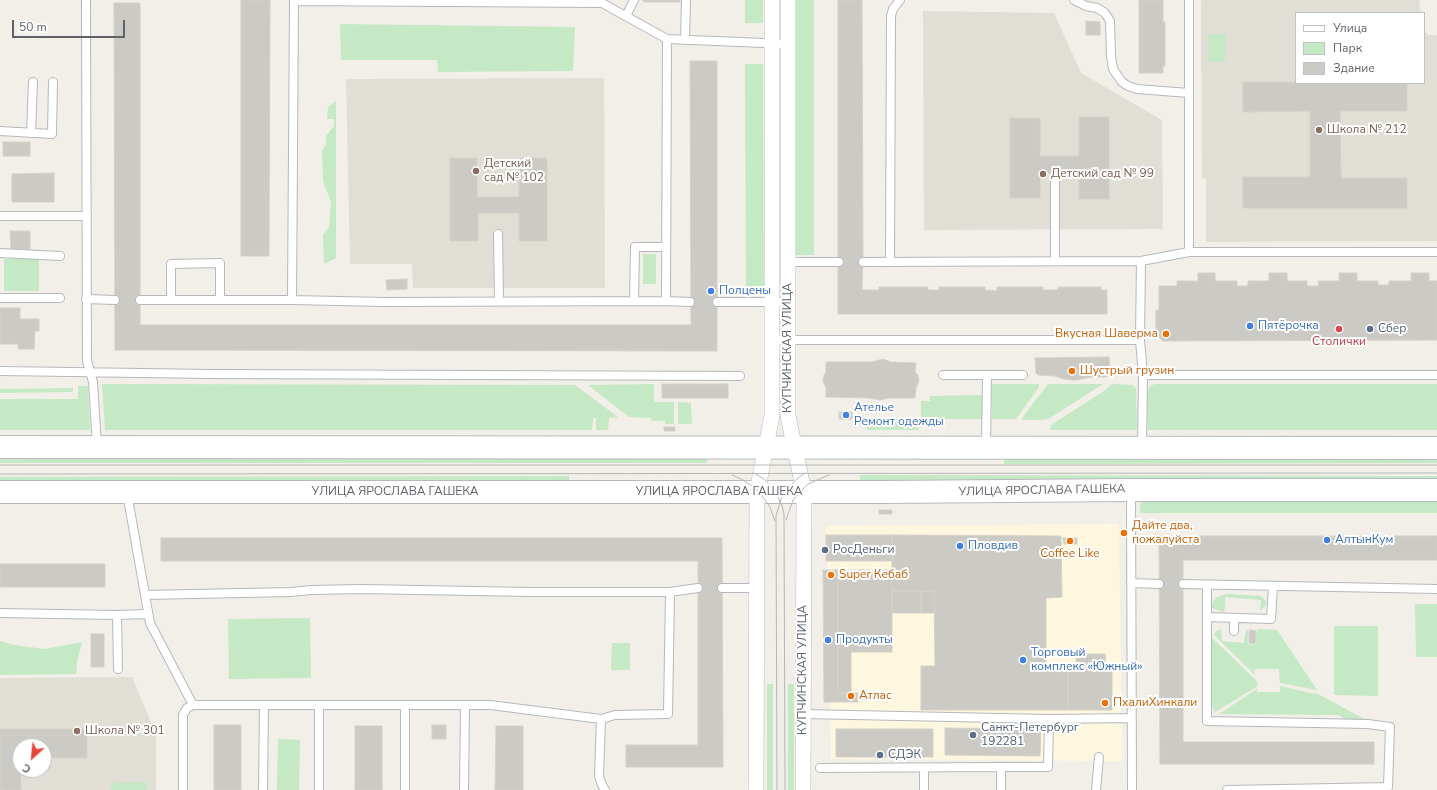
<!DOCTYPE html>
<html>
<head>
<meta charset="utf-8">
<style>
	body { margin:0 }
	#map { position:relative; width:1437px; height:790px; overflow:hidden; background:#f1efe8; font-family:"Nunito Sans",sans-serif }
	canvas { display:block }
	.legend { position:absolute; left:1295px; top:12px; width:130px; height:72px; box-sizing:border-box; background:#fff; border:1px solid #bfc1c3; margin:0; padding:5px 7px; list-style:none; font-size:12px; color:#5f6368 }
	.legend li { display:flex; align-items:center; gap:8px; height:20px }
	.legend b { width:20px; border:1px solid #bfc1c3 }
	.north { position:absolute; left:12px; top:738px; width:40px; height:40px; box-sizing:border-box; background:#fff; border:1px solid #bfc1c3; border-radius:50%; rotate:207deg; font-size:11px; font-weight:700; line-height:16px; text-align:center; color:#5f6368 }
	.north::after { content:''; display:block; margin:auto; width:14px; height:18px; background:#ea4335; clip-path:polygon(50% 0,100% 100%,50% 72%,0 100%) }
	.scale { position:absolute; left:12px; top:20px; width:113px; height:18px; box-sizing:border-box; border:2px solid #5f6368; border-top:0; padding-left:5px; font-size:12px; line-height:14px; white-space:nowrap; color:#5f6368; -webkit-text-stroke:3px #fff; paint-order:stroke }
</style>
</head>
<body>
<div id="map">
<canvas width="1437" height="790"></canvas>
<ul class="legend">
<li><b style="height:5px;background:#fff"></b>Улица</li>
<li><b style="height:11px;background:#c5e8c5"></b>Парк</li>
<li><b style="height:11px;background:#cccac5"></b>Здание</li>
</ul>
<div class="north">С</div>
<div class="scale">50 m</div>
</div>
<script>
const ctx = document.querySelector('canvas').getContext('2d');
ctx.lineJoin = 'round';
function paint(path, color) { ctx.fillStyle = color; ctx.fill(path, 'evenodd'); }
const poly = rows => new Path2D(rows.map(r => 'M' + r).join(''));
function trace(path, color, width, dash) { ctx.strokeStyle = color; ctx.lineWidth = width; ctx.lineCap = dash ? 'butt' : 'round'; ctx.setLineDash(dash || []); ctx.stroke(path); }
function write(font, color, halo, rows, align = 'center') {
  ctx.font = font + ' "Nunito Sans",sans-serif'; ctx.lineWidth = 4; ctx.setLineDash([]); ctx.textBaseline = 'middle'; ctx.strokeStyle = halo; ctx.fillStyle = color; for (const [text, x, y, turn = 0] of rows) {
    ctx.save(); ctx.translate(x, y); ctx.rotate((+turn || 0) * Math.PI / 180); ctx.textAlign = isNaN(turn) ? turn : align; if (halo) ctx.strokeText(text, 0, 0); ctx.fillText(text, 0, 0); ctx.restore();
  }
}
const commercial = poly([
	[1119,524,1122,761,831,759,826,526]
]);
const education = poly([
	[1201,0,1420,0,1419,7,1423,13,1296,13,1296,83,1424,83,1424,31,1429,35,1437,35,1437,241,1206,242,1206,179,1202,178],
	[923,11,1054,13,1081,73,1162,120,1163,229,924,230],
	[604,78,605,288,413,288,412,264,350,264,346,79],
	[132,677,156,734,156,790,0,790,0,678],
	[20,746,44,746,44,770,20,770]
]);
const green = poly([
	[745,0,763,0,763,23,745,23],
	[796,0,814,0,814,255,796,255],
	[340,24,575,27,573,71,438,72,437,60,341,60],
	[1209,34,1226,34,1225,62,1208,62],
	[745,64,763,64,764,292,746,292],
	[336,101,336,258,324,264,323,235,329,227,331,202,323,181,322,151,326,144,326,136,334,126,334,119,327,119,328,107],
	[643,254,656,254,656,284,643,284],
	[4,259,39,259,39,291,4,291],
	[102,384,575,385,618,417,609,418,608,430,596,430,596,418,593,418,592,430,105,430],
	[654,384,654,402,674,402,674,424,665,424,665,421,652,421,651,418,629,417,588,385],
	[992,384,1039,384,1039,387,1016,419,992,419],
	[1048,384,1103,384,1050,418,1044,420,1022,420,1022,418],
	[1112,384,1133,385,1136,388,1137,425,1136,430,1050,430,1051,425,1104,391],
	[1155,384,1437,384,1437,430,1148,430,1147,393,1150,386],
	[78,386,88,386,90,430,0,430,0,399,78,399],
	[73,388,73,392,0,393,0,389],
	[982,395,982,419,921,419,921,401,930,401,930,396],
	[678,402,691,403,692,424,678,424],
	[867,419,919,419,918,430,867,430],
	[0,457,707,457,707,463,0,463],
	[1437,457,1437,463,1004,464,1004,458],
	[860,475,1437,476,1437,481,860,481],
	[569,476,569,481,0,481,0,477],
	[1141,502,1437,502,1437,513,1140,513,1140,506],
	[1227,594,1261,596,1266,601,1266,603,1265,607,1260,610,1261,600,1225,597,1225,609,1223,612,1212,608,1212,605,1214,600,1217,597],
	[1415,604,1437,604,1437,657,1416,657],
	[310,618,311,678,229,679,228,619],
	[1334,626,1378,626,1378,696,1334,695],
	[1221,629,1222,641,1244,643,1246,630,1249,631,1248,644,1255,645,1257,629,1277,630,1317,690,1280,683,1279,669,1254,669,1255,675,1214,635,1216,631],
	[1212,638,1256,680,1258,686,1215,712,1212,706],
	[0,641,14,645,45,649,82,642,77,662,76,674,0,675],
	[612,643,630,643,630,670,611,670],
	[767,684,773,684,773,790,767,790],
	[788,684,794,684,794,790,788,790],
	[1280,686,1320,695,1366,720,1344,719,1339,715,1219,714,1257,689,1257,692,1280,692],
	[278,739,300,740,299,790,277,790],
	[147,782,147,790,111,790,111,783]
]);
const building = poly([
	[241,0,270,0,269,256,241,256,241,0],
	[642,0,680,0,680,2,645,2,642,0],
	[838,0,862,0,863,262,862,290,879,290,879,287,928,287,928,290,939,290,939,287,985,287,985,290,997,291,997,287,1043,287,1043,290,1058,290,1058,287,1101,287,1101,290,1107,290,1107,314,838,314,838,0],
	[1139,0,1163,0,1163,22,1165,22,1165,66,1163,66,1163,73,1139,73,1139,0],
	[114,3,140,3,140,325,691,325,690,61,717,61,717,351,115,350,114,3],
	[1086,21,1100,22,1100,35,1086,35,1086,21],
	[1243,82,1407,83,1407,111,1340,111,1341,178,1407,178,1407,208,1243,208,1243,177,1310,177,1310,111,1243,112,1243,82],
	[1079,117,1109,117,1109,199,1079,199,1079,173,1040,173,1040,198,1010,198,1010,118,1040,118,1040,156,1079,156,1079,117],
	[3,142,30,142,30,156,3,156,3,142],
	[450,158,477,158,477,197,519,197,519,158,547,158,547,241,519,241,519,213,478,213,478,241,450,241,450,158],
	[54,173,54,202,12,202,12,174,54,173],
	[10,231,30,231,30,249,11,249,10,231],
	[1198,273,1215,273,1215,281,1237,281,1237,286,1248,286,1248,281,1269,281,1269,273,1287,273,1287,281,1307,281,1307,286,1319,286,1318,281,1339,281,1339,273,1357,273,1357,281,1378,281,1378,285,1389,285,1389,281,1411,281,1411,273,1429,273,1429,281,1437,281,1437,340,1163,341,1156,334,1156,310,1159,310,1159,286,1177,286,1177,281,1198,281,1198,273],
	[407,279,407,289,387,290,386,280,407,279],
	[0,308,20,308,20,319,39,319,39,331,35,331,34,349,18,349,18,344,0,344,0,308],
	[1109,357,1110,374,1106,377,1091,377,1077,380,1072,380,1064,379,1055,376,1038,375,1036,373,1035,358,1109,357],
	[883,359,891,362,916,363,915,372,918,375,919,381,916,388,915,398,889,398,880,400,869,398,826,397,826,388,823,381,824,375,826,372,826,362,871,362,883,359],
	[662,384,728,384,728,398,662,398,662,384],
	[839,412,852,412,852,419,839,419,839,412],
	[664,427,675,427,675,431,664,431,664,427],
	[879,510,892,510,892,514,879,514,879,510],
	[826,535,892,535,892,561,826,561,826,535],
	[892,535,1061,536,1062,597,1046,598,1046,667,1068,667,1068,710,921,710,921,666,935,666,934,591,892,591,892,535],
	[1159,536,1437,536,1437,560,1183,560,1183,742,1374,742,1374,764,1160,764,1159,536],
	[161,538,722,538,723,767,626,767,626,745,698,745,698,561,161,561,161,538],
	[1063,538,1077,538,1077,544,1064,544,1063,538],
	[0,564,105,564,105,587,0,587,0,564],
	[823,570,838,570,838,693,858,693,858,702,824,702,823,570],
	[838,570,892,570,892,652,851,652,851,693,838,693,838,570],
	[892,591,921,591,921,613,892,613,892,591],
	[921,591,934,591,935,613,921,613,921,591],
	[1250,630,1256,631,1255,644,1249,643,1250,630],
	[91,634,104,634,104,667,91,667,91,634],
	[1076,654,1105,654,1106,666,1076,667,1076,654],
	[1112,666,1112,710,1068,710,1068,667,1112,666],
	[214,725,241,725,241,790,214,790,214,725],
	[432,725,446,725,446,739,432,739,432,725],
	[355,726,382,726,382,790,355,790,355,726],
	[496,726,523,726,523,790,495,790,496,726],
	[945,728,1041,729,1040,756,945,755,945,728],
	[0,729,87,729,87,758,44,758,44,746,20,746,21,790,0,790,0,729],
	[836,729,933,729,933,757,836,757,836,729]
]);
const lane = poly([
	[86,0,87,361,93,382,97,446],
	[1074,0,1086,6,1097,8,1105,13,1110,21,1111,56,1113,69,1122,82,1128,86,1137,89,1189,93],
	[1189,0,1189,252],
	[626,16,634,0],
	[685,40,686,1],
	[0,131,52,134,53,82],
	[31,133,33,82],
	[0,216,87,216],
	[498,234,499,301],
	[0,253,60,256],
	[890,261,891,16,893,9,900,0],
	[1055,261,1055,181],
	[1141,261,1140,340,1143,375,1142,448],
	[786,262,839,262],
	[863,262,1141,261,1189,252,1437,252],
	[0,298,60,298],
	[86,299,115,300],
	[140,300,292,300,386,302,666,301,667,39,788,44],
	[171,300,171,264,220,263,220,300],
	[292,300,294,1,602,3,667,39],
	[634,301,635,247,666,247],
	[666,301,690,302],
	[717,302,788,302],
	[772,340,1140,340],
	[0,371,212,374,740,376],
	[943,375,1023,375],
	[1143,375,1437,375],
	[986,446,987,375],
	[1131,491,1132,790],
	[127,493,150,623,193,705],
	[1131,583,1159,584],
	[1183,584,1437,589],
	[1207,585,1207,721,1368,724,1390,727,1388,787,1227,790],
	[722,588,756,588],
	[145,595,291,592,311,590,362,589,529,592,670,592,698,588],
	[0,613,117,615,147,614],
	[117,615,118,669],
	[1207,617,1271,619,1273,586],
	[1234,631,1234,618],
	[803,714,1049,719,1131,718],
	[601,719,599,776,602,785,605,790],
	[820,768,1001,767],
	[924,768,924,790],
	[183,790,183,715,187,708,193,705,490,705,601,719,615,715,668,714,670,592],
	[263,790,264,705],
	[319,790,319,705],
	[405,790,405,705],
	[464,790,465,705],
	[1001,790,1001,767,1048,767,1049,719],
	[1096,790,1099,757]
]);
const street = poly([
	[788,0,788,416,804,492,803,790],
	[756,790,757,492,772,416,772,0]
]);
const secondary = poly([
	[0,447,1437,448],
	[0,492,886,492,1131,490,1437,490]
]);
const tram = poly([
	[0,465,1437,465],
	[754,473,764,479,776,492,782,506,784,514,785,790],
	[0,474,1437,473],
	[732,475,743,480,758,490,770,507,775,521],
	[786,520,793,500,800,492,808,484,829,475],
	[777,790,776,516,781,499,785,492,798,478,805,473]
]);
const markers = [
	[1319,130,4,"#8d6e63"],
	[476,171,4,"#8d6e63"],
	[1043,174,4,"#8d6e63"],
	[711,291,4,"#3f7fe0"],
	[1250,326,4,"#3f7fe0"],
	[1339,329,4,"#e0444e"],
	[1370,329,4,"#5c6f8a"],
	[1166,334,4,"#e8710a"],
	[1072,371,4,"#e8710a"],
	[846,415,4,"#3f7fe0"],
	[1124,533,4,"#e8710a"],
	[1327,540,4,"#3f7fe0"],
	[1070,541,4,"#e8710a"],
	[960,546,4,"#3f7fe0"],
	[825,550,4,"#5c6f8a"],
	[831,575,4,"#e8710a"],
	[828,640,4,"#3f7fe0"],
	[1023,660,4,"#3f7fe0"],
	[851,696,4,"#e8710a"],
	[1105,703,4,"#e8710a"],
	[77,731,4,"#8d6e63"],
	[973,735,4,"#5c6f8a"],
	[880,755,4,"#5c6f8a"]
];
const educationNames = [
	["Школа № 212",1327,130],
	["Детский",484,164],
	["сад № 102",484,178],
	["Детский сад № 99",1051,174],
	["Школа № 301",85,731]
];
const shopNames = [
	["Полцены",719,291],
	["Пятёрочка",1258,326],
	["Ателье",854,408],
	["Ремонт одежды",854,422],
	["АлтынКум",1335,540],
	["Пловдив",968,546],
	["Продукты",836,640],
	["Торговый",1031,653],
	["комплекс «Южный»",1031,667]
];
const serviceNames = [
	["Сбер",1378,329],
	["РосДеньги",833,550],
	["Санкт-Петербург",981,728],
	["192281",981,742],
	["СДЭК",888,755]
];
const foodNames = [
	["Вкусная Шаверма",1158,334,"right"],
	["Шустрый грузин",1080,371],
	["Дайте два,",1132,526],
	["пожалуйста",1132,540],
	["Coffee Like",1070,554,"center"],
	["Super Кебаб",839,575],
	["Атлас",859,696],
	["ПхалиХинкали",1113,703]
];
const healthNames = [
	["Столички",1339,342]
];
const streetNames = [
	["КУПЧИНСКАЯ УЛИЦА",788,348,-90],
	["УЛИЦА ЯРОСЛАВА ГАШЕКА",1042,491,-1],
	["УЛИЦА ЯРОСЛАВА ГАШЕКА",395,492],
	["УЛИЦА ЯРОСЛАВА ГАШЕКА",719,492],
	["КУПЧИНСКАЯ УЛИЦА",803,670,-90]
];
paint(commercial, '#fef7e0');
paint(education, '#e1ded6');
paint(green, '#c5e8c5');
paint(building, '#cccac5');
trace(building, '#d6d1c6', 1);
trace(lane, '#b5b8bc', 10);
trace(street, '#b5b8bc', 16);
trace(secondary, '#b6babf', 24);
trace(lane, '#fff', 8);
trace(street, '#fff', 15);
trace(secondary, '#fff', 22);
trace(tram, '#b6b7b8', 1);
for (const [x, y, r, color] of markers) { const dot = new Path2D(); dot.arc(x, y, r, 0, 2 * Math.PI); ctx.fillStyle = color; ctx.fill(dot); trace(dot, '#fff', 1.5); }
write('12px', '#785e54', '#fff', educationNames, 'left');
write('12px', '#366cbe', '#fff', shopNames, 'left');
write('12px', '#4e5e75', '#fff', serviceNames, 'left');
write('12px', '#c56008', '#fff', foodNames, 'left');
write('12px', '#be3a42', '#fff', healthNames);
write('12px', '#5f6368', '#fff', streetNames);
</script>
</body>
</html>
